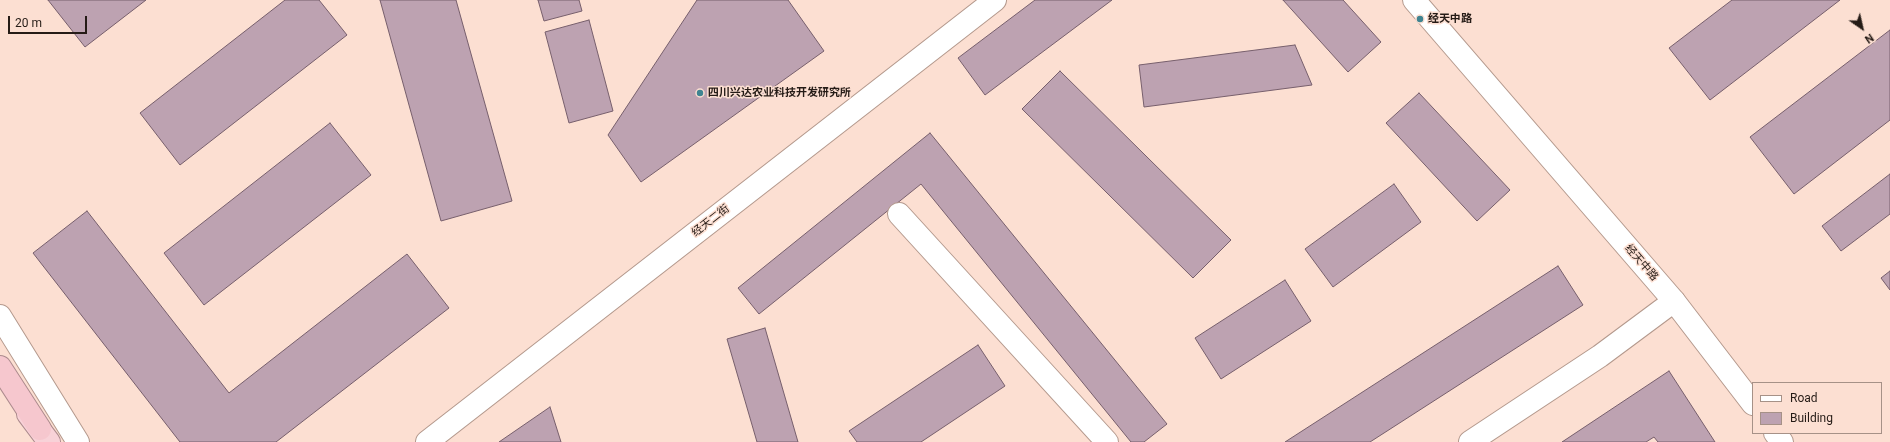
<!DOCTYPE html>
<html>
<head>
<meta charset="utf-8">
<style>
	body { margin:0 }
	#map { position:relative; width:1890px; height:442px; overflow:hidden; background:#fcdfd2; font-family:Roboto,sans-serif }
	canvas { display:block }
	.legend { position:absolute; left:1752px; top:382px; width:130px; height:52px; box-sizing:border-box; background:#fcdfd2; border:1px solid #a69187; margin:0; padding:5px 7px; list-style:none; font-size:12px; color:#251b16 }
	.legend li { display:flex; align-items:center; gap:8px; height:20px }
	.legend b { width:20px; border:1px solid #a69187 }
	.north { position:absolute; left:1842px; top:8px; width:40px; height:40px; -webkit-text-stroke:3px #fcdfd2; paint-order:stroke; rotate:146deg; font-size:11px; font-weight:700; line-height:16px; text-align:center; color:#251b16 }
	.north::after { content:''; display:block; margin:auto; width:14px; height:18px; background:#251b16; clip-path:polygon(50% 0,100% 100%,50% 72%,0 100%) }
	.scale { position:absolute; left:8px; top:16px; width:79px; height:18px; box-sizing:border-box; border:2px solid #251b16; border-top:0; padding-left:5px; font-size:12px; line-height:14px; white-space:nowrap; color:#251b16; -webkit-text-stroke:3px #fcdfd2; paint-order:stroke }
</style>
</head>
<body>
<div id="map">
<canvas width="1890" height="442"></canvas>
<ul class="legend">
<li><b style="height:5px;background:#fff"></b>Road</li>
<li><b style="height:11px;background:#bda2b1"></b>Building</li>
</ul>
<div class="north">N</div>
<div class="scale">20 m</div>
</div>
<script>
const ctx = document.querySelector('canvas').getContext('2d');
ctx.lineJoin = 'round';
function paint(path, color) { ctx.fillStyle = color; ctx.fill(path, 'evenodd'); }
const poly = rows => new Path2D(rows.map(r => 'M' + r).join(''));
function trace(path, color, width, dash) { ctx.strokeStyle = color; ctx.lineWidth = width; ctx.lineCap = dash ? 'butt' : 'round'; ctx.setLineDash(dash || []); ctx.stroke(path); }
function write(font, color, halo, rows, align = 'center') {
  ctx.font = font + ' Roboto,"Noto Sans SC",sans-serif'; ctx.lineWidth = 3; ctx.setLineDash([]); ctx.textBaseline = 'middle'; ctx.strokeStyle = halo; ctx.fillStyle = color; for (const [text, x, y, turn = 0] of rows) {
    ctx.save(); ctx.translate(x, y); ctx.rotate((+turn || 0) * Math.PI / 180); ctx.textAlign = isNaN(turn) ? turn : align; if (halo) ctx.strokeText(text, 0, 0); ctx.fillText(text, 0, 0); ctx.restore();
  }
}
const building = poly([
	[48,0,146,0,85,47,48,0],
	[285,0,319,0,347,35,180,165,140,113,285,0],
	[380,0,456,0,512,201,441,221,380,0],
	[538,0,579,0,582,11,544,21,538,0],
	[697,0,788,0,824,51,641,182,608,135,697,0],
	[1035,0,1112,0,985,95,958,58,1035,0],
	[1283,0,1343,0,1381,42,1348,72,1283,0],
	[1732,0,1840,0,1710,100,1669,48,1732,0],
	[589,20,613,111,569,123,545,32,589,20],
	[1890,30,1890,120,1794,194,1750,137,1890,30],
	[1295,45,1312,85,1144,107,1139,65,1295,45],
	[1060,71,1231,240,1193,278,1022,109,1060,71],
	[1419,93,1510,190,1477,221,1386,123,1419,93],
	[330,123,371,175,204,305,164,253,330,123],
	[930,133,1167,424,1144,442,1131,442,921,184,759,314,738,288,930,133],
	[1890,174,1890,214,1841,251,1822,226,1890,174],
	[1394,184,1421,222,1333,287,1305,249,1394,184],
	[87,211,229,393,407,254,449,308,276,442,180,442,33,253,87,211],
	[1558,266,1583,305,1370,442,1285,442,1558,266],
	[1890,271,1890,290,1881,278,1890,271],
	[1285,280,1311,321,1221,379,1195,338,1285,280],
	[765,328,798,442,757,442,727,339,765,328],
	[978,345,1005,386,921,442,857,442,849,431,978,345],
	[1669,371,1715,442,1658,442,1654,437,1646,442,1562,442,1669,371],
	[550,407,561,442,499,442,550,407]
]);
const minor = poly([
	[899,214,1107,442],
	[1470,442,1600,356,1674,301]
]);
const tertiary = poly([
	[1414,0,1674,301,1753,404],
	[0,316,78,442],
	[1775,433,1782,442],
	[427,442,995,0]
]);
const trunk = poly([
	[28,414,49,442]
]);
const motorway = poly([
	[0,367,40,429]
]);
const markers = [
	[1420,19,4,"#3f8491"],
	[700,93,4,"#3f8491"]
];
const poiNames = [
	["经天中路",1428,19],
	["四川兴达农业科技开发研究所",708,93]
];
const streetNames = [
	["经天二街",711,221,-38],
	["经天中路",1641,263,49]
];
paint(building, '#bda2b1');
trace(building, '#775f6c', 1);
trace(minor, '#b4998d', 24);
trace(tertiary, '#b4998d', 24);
trace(trunk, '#ad8b8e', 24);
trace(motorway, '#ad8b8e', 24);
trace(minor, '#fff', 22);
trace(tertiary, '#fff', 22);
trace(trunk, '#f8d2d8', 22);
trace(motorway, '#f6c7ce', 22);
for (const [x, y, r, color] of markers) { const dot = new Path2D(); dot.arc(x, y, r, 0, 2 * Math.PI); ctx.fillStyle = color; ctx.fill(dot); trace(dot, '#fcdfd2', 1.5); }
write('bold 11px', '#251b16', '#fcdfd2', poiNames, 'left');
write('11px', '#251b16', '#fcdfd2', streetNames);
</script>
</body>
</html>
